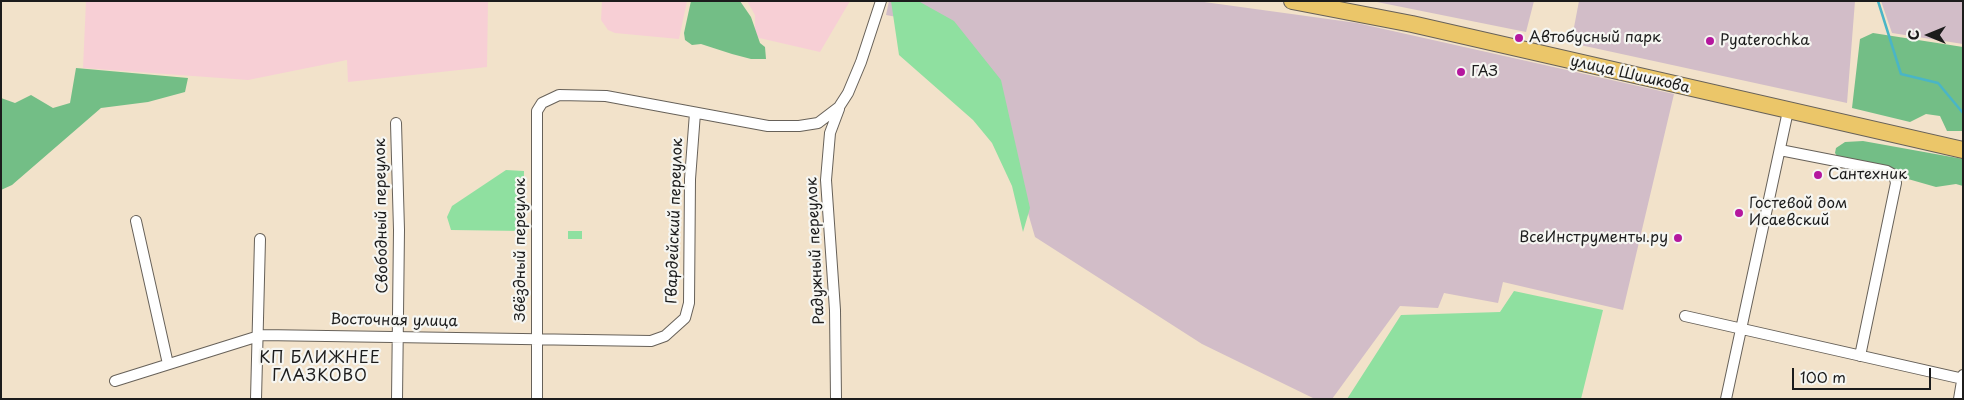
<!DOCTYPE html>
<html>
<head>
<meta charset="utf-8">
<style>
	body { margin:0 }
	#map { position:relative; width:1964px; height:400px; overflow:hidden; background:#f2e2ca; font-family:"Playpen Sans",sans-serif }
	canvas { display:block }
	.frame { position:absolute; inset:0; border:2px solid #1c1c1c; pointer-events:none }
	.north { position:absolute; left:1904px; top:10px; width:50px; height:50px; -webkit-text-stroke:4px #f6f6f2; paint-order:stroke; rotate:270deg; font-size:14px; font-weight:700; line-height:20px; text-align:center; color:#1c1c1c }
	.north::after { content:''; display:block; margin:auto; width:18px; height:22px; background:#1c1c1c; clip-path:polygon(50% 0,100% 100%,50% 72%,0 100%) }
	.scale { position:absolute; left:1792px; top:368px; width:139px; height:22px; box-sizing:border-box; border:2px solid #1c1c1c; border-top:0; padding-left:6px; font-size:15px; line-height:18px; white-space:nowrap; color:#1c1c1c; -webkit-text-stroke:4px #f6f6f2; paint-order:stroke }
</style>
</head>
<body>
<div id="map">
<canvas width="1964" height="400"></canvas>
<div class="frame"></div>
<div class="north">С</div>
<div class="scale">100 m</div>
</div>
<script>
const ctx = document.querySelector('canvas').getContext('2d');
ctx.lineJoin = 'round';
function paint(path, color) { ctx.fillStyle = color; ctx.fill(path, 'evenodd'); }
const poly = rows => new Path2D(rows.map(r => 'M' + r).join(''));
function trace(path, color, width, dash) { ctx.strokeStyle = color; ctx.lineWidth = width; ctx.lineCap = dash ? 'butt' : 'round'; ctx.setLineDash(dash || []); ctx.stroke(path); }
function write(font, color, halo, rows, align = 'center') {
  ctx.font = font + ' "Playpen Sans",sans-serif'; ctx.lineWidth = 4.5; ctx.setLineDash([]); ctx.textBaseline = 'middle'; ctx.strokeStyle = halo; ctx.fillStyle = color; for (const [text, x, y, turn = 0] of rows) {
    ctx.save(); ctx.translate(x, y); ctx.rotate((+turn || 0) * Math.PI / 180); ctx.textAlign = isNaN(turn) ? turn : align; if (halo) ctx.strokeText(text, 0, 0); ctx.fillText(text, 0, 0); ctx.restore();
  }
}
const built = poly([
	[86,1,488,1,487,67,348,82,347,60,248,80,83,68],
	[602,1,687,1,679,39,615,33,608,30,601,20],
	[747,1,850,1,820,52,755,37,755,15]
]);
const industrial = poly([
	[889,1,1197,1,1357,23,1674,94,1623,310,1503,282,1498,303,1444,293,1438,308,1400,306,1332,399,1315,399,1202,344,1035,237,1004,131,929,23,886,15],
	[1372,1,1534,1,1526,32],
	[1579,1,1855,1,1847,103,1571,43],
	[1881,1,1963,1,1963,44,1892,33]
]);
const green = poly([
	[891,1,920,2,954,21,1001,80,1030,208,1023,232,1012,186,992,143,973,120,899,55],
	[506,170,524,171,523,231,451,230,447,217,452,206],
	[568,231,582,231,582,239,568,239],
	[1514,291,1603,310,1581,399,1347,399,1401,315,1500,312]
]);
const forest = poly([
	[691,1,740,1,751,17,760,43,765,47,766,59,751,59,732,54,701,44,692,45,685,40,684,33],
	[1873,33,1963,47,1963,131,1947,131,1940,116,1926,114,1910,122,1852,108,1860,39],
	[76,68,188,78,185,92,148,102,101,108,12,185,1,190,1,98,15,103,31,95,53,108,70,103],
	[1863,141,1963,159,1963,186,1956,184,1936,187,1908,179,1898,173,1840,160,1835,153,1836,148,1845,142]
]);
const stream = poly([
	[1878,1,1901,74,1938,83,1963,113]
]);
const minor = poly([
	[396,123,399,230,397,399],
	[1780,150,1887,171,1894,175,1896,183,1860,356],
	[136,221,168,364],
	[1685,316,1963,379],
	[115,381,262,335,651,341,665,336,685,318,689,303,690,179,695,113],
	[256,399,260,239],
	[537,399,537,111,542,103,559,95,606,96,768,126,799,126,818,123,839,107,848,93,861,62,881,1],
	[836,399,835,310,826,180,830,133,839,109],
	[1726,399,1788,111],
	[1959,399,1963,375]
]);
const primary = poly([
	[1292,1,1412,24,1963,150]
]);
const markers = [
	[1519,38,5,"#b5179e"],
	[1710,41,5,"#b5179e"],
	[1461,72,5,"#b5179e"],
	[1818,175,5,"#b5179e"],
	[1739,213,5,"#b5179e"],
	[1678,238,5,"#b5179e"]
];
const poiNames = [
	["Автобусный парк",1529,38],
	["Pyaterochka",1720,41],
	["ГАЗ",1471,72],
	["Сантехник",1828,175],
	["Гостевой дом",1749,204],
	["Исаевский",1749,221],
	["ВсеИнструменты.ру",1668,238,"right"]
];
const streetNames = [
	["улица Шишкова",1630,75,13],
	["Свободный переулок",382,216,-91],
	["Гвардейский переулок",675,221,-88],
	["Звёздный переулок",521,250,-90],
	["Радужный переулок",816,251,-93],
	["Восточная улица",394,321,1]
];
const neighbourhoodNames = [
	["КП БЛИЖНЕЕ",320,359],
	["ГЛАЗКОВО",320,377]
];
paint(built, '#f7cfd5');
paint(industrial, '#d2bdc8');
paint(green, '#8fe0a0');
paint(forest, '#73be86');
trace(stream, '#4ab5c6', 2.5);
trace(minor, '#676159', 12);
trace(primary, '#676159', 18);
trace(minor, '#fff', 10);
trace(primary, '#ebc669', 16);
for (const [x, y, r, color] of markers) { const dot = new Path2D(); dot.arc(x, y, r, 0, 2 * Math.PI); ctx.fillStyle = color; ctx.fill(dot); trace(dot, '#f6f6f2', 2); }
write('15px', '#1c1c1c', '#f6f6f2', poiNames, 'left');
write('15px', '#1c1c1c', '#f6f6f2', streetNames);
ctx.letterSpacing = '1px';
write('16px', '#1c1c1c', '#f6f6f2', neighbourhoodNames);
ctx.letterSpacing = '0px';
</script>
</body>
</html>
